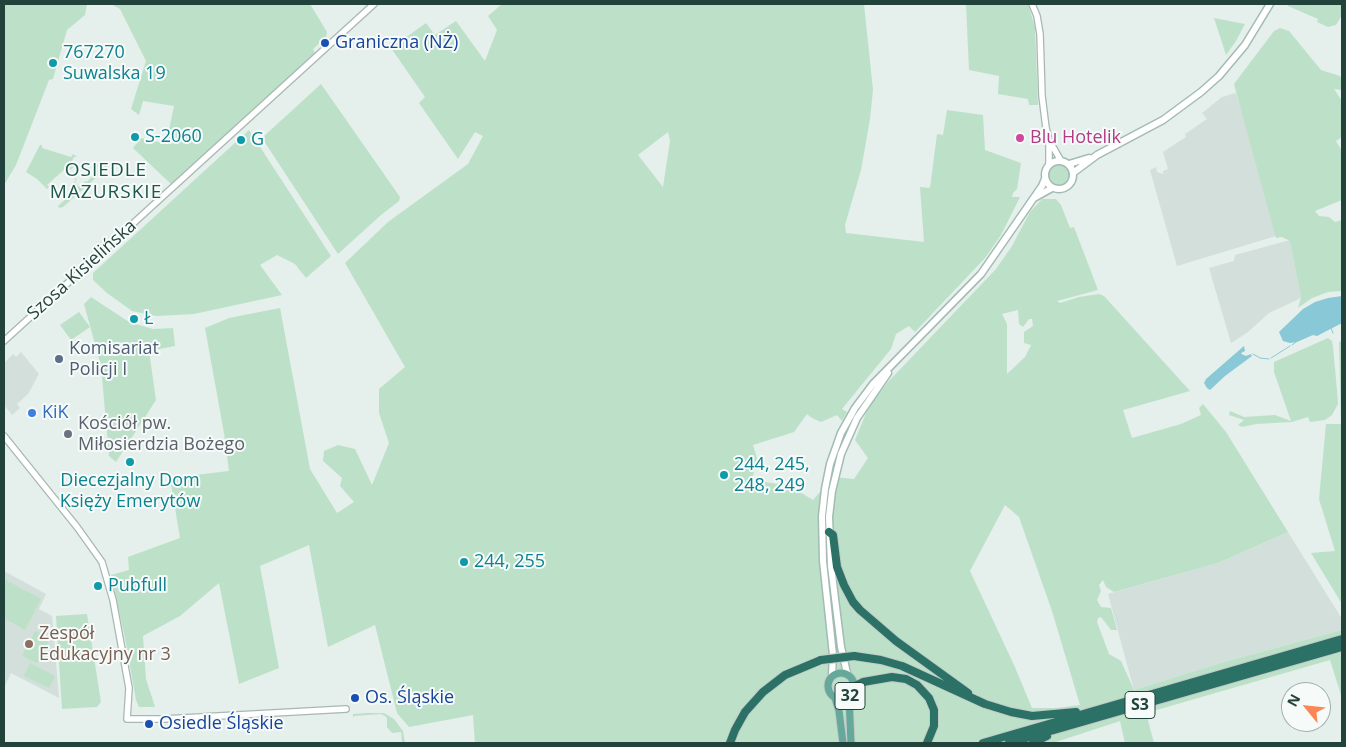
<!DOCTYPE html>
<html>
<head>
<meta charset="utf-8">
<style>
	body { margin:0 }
	#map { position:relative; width:1346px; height:747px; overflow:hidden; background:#e5efeb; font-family:"Open Sans",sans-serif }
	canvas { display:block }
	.frame { position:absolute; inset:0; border:5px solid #22433b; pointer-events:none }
	.north { position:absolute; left:1281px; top:682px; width:50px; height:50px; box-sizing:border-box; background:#f6fbf9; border:1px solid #a1b1ad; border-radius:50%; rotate:298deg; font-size:14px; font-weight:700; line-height:20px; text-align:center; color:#22433b }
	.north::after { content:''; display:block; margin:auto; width:18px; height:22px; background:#fc8756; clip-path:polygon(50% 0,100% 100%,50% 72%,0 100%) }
</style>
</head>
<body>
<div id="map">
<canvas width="1346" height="747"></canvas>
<div class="frame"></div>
<div class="north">N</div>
</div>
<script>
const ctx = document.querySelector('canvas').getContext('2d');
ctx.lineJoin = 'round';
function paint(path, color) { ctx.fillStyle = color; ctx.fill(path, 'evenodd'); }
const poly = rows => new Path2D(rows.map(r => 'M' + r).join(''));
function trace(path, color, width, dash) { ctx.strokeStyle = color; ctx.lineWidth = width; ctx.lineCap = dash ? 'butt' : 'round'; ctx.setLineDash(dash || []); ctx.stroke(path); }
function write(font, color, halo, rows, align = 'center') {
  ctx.font = font + ' "Open Sans",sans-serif'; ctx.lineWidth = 4; ctx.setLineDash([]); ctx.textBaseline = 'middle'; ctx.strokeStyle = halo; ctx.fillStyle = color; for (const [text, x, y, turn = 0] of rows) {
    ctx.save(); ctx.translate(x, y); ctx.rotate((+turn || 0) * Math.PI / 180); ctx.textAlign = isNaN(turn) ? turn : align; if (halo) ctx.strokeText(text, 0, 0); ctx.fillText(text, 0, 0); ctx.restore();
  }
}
const built = poly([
	[1236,93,1246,124,1276,236,1177,266,1150,170,1156,167,1157,172,1163,174,1163,171,1168,169,1163,152,1186,137,1185,134,1207,119,1202,113,1222,97],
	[1290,240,1301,298,1269,313,1248,332,1231,343,1209,268,1234,261,1235,255],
	[21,352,39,374,28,394,17,404,20,408,12,415,4,405,4,363,13,354,16,357],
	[1288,532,1342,619,1342,630,1224,662,1134,690,1108,594,1218,563],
	[4,571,46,594,39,609,52,616,59,698,11,673,4,688]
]);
const green = poly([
	[4,4,87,4,85,15,67,30,53,79,49,80,16,165,4,185],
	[111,4,310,4,327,32,326,37,313,49,315,53,172,185,133,148,141,138,166,144,174,106,143,101,139,115,131,109,146,61,120,9],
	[502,4,864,4,873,90,870,119,861,170,845,225,846,233,924,242,920,187,930,188,937,134,943,135,947,110,983,115,985,150,1021,163,1017,189,1013,193,1012,197,1020,197,1001,235,985,258,915,332,909,326,896,334,891,349,842,409,847,412,842,421,837,415,821,422,812,418,807,414,794,432,753,445,757,458,752,480,790,486,813,500,833,477,854,479,868,458,855,440,869,406,888,382,996,269,1012,246,1030,212,1042,199,1056,199,1061,205,1070,228,1074,227,1098,290,1057,301,1060,303,1079,297,1099,294,1104,296,1190,391,1123,410,1132,438,1181,424,1201,415,1199,408,1203,404,1226,432,1288,532,1218,563,1114,592,1106,587,1103,580,1099,585,1101,591,1097,600,1101,607,1111,608,1117,630,1111,630,1101,617,1098,618,1097,622,1109,654,1121,661,1134,690,1224,662,1342,630,1342,698,1330,660,1146,713,1154,743,1125,743,1120,721,1053,743,475,743,473,715,409,727,397,713,375,625,328,647,309,545,260,566,279,668,239,684,219,583,180,616,143,636,146,679,155,707,139,707,136,700,125,638,111,575,129,570,128,557,180,538,170,478,229,471,224,433,205,328,229,318,280,308,310,469,337,513,354,502,340,486,342,478,323,461,324,451,338,445,355,449,372,485,389,443,379,413,379,389,405,367,345,263,388,222,468,164,483,136,475,132,458,159,419,103,425,97,391,48,426,23,435,35,456,21,485,61,497,30,488,16],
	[668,132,670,141,663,187,638,155],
	[1018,310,1019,324,1023,327,1029,319,1032,319,1033,326,1024,332,1024,343,1031,345,1025,357,1007,374,1007,324,1002,314],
	[1005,505,1019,517,1052,611,1080,705,1057,708,1032,708,1014,665,970,571],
	[966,4,1028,4,1035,27,1038,105,1029,105,1028,99,998,94,999,76,969,70],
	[1287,4,1341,4,1342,15,1336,25,1328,27,1317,22,1318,19,1288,6],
	[1214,18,1245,24,1236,41,1226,55],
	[1280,28,1289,31,1321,70,1340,76,1342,80,1342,90,1334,89,1342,101,1342,137,1336,141,1342,151,1342,200,1315,211,1319,216,1329,217,1335,222,1342,220,1342,291,1328,292,1312,298,1298,308,1301,298,1290,241,1282,237,1276,238,1234,84,1274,31],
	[321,84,400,197,399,201,381,215,338,254,262,138],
	[249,130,331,256,306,278,295,264,277,255,260,265,282,295,194,314,156,316,132,311,107,293,93,280,93,273],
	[40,145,42,145,42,148,71,157,73,154,77,157,74,157,72,161,76,165,70,170,67,167,47,185,49,187,47,189,37,179,26,172],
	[93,161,95,161,95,163,103,166,104,163,106,163,108,167,63,207,59,208,58,206,78,188,74,182,76,180,72,176,69,178,69,175,72,174,77,180,75,182,79,187,86,181,87,182,98,169],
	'1048 175a11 11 0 1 1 22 0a11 11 0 1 1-22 0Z',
	[91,297,129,322,153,329,173,328,175,346,149,351,156,400,116,462,109,456,101,366,84,304],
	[79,312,90,327,71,340,60,325],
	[1328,338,1332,341,1333,347,1337,390,1338,404,1332,415,1325,420,1318,421,1310,422,1308,417,1292,422,1256,424,1242,427,1238,425,1244,420,1229,415,1230,411,1244,417,1275,415,1291,421,1274,372,1274,362],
	[1342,341,1342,604,1311,553,1335,551,1319,499,1326,424,1341,424,1339,342],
	[4,579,41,599,25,630,4,618],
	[87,614,101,702,97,707,62,709,56,616],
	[35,631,50,638,37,663,22,656],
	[30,663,55,676,49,688,24,676],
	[367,713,384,713,394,719,403,731,405,743,402,743,401,732,392,733,387,727,387,718,385,716,381,714,354,716,353,718,353,714]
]);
const water = poly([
	[1342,296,1342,323,1317,336,1313,335,1297,342,1290,343,1283,341,1279,332,1303,309,1315,302,1328,298],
	[1244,346,1245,351,1241,353,1243,355,1244,355,1246,356,1251,354,1252,356,1225,376,1210,390,1207,388,1204,383,1206,379]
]);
const stream = poly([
	[1331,328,1333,333],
	[1292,345,1296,342],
	[1253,354,1260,358,1269,359],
	[1271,358,1290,346]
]);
const tertiary = poly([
	[1032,4,1037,16,1040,34,1042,96,1046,128,1049,140,1061,161],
	[1049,165,1049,145],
	[4,341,374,4],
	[4,436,77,527,102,562,113,600,129,688,127,719,164,719,346,709]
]);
const secondary = poly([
	'1045 175a14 14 0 1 1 28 0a14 14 0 1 1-28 0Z',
	[1069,164,1089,158],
	[1073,173,1097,155,1163,120,1201,92,1219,76,1245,45,1270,4],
	[1034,198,1052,188],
	[847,673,841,647,831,566,829,517,832,491,841,454,857,418,888,373],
	[832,675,833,655,823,561,822,516,825,489,830,464,841,433,855,408,873,384,981,274,1042,186,1045,179]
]);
const primary = poly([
	'828 686a13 13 0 1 1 26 0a13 13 0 1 1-26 0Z',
	[849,697,851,743],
	[835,698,839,711,843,743]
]);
const motorway = poly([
	[829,532,833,535,837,567,844,585,853,602,860,610,896,641,968,693],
	[854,656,881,660,902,666,985,704,1011,712,1032,716,1076,712],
	[855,686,863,682,892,677,906,679,917,685,929,698,934,710,934,726,927,743],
	[730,743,735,730,745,712,763,692,785,675,821,660],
	[983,743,1342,639],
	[1009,743,1342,647],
	[1033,743,1047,736]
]);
const motorwayBridge = poly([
	[821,660,854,656]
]);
const markers = [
	[325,43,5,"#1a4fb4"],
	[53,63,5,"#0f9aa8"],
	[135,137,5,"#0f9aa8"],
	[1020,138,5,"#d1479c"],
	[241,140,5,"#0f9aa8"],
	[134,319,5,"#0f9aa8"],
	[59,359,5,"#5c6f8a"],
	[32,413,5,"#3f7fe0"],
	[68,434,5,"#6b7280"],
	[130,462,5,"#0f9aa8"],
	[724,475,5,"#0f9aa8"],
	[464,562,5,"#0f9aa8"],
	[98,586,5,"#0f9aa8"],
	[29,644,5,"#8d6e63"],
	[355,698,5,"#1a4fb4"],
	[149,724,5,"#1a4fb4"]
];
const shields = [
	[850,696,30],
	[1140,705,30]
];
const shieldNames = [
	["32",850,696],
	["S3",1140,705]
];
const transitNames = [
	["Graniczna (NŻ)",335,43],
	["Os. Śląskie",365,698],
	["Osiedle Śląskie",159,724]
];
const cultureNames = [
	["767270",63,53],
	["Suwalska 19",63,74],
	["S-2060",145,137],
	["G",251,140],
	["Ł",144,319],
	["244, 245,",734,465],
	["248, 249",734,486],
	["Diecezjalny Dom",130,481,"center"],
	["Księży Emerytów",130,502,"center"],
	["244, 255",474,562],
	["Pubfull",108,586]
];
const hotelNames = [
	["Blu Hotelik",1030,138]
];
const streetNames = [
	["Szosa Kisielińska",82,270,-42]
];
const serviceNames = [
	["Komisariat",69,349],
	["Policji I",69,370]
];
const shopNames = [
	["KiK",42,413]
];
const worshipNames = [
	["Kościół pw.",78,424],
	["Miłosierdzia Bożego",78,445]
];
const educationNames = [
	["Zespół",39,634],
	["Edukacyjny nr 3",39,655]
];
const neighbourhoodNames = [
	["OSIEDLE",106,171],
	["MAZURSKIE",106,193]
];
paint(built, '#d3dfda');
paint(green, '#bce1c8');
paint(water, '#89c8d7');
trace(stream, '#89c8d7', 1);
trace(tertiary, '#a7b8b3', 8);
trace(secondary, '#a2bcb4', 9);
trace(primary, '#c1cac8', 9);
trace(motorway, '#c1cac8', 10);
trace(tertiary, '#fff', 5.5);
trace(secondary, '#fff', 6);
trace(primary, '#66a89a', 7);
trace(motorway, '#2b7166', 8);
trace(motorwayBridge, '#c1cac8', 10, []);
trace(motorwayBridge, '#2b7166', 8);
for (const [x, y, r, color] of markers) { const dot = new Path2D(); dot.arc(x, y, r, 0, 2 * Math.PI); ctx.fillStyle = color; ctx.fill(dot); trace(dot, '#f6fbf9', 2); }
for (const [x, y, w] of shields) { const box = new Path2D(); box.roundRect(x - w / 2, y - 13.5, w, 27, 4); ctx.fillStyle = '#f6fbf9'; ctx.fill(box); trace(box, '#22433b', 1); }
write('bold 16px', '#22433b', null, shieldNames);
write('18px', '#164399', '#f6fbf9', transitNames, 'left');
write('18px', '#0d838f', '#f6fbf9', cultureNames, 'left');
write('18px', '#b23c85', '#f6fbf9', hotelNames, 'left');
write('18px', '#22433b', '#f6fbf9', streetNames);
write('18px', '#4e5e75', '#f6fbf9', serviceNames, 'left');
write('18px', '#366cbe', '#f6fbf9', shopNames, 'left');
write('18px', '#5b616d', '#f6fbf9', worshipNames, 'left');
write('18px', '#785e54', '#f6fbf9', educationNames, 'left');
ctx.letterSpacing = '1px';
write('19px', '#1c574b', '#f6fbf9', neighbourhoodNames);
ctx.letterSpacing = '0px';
</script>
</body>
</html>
